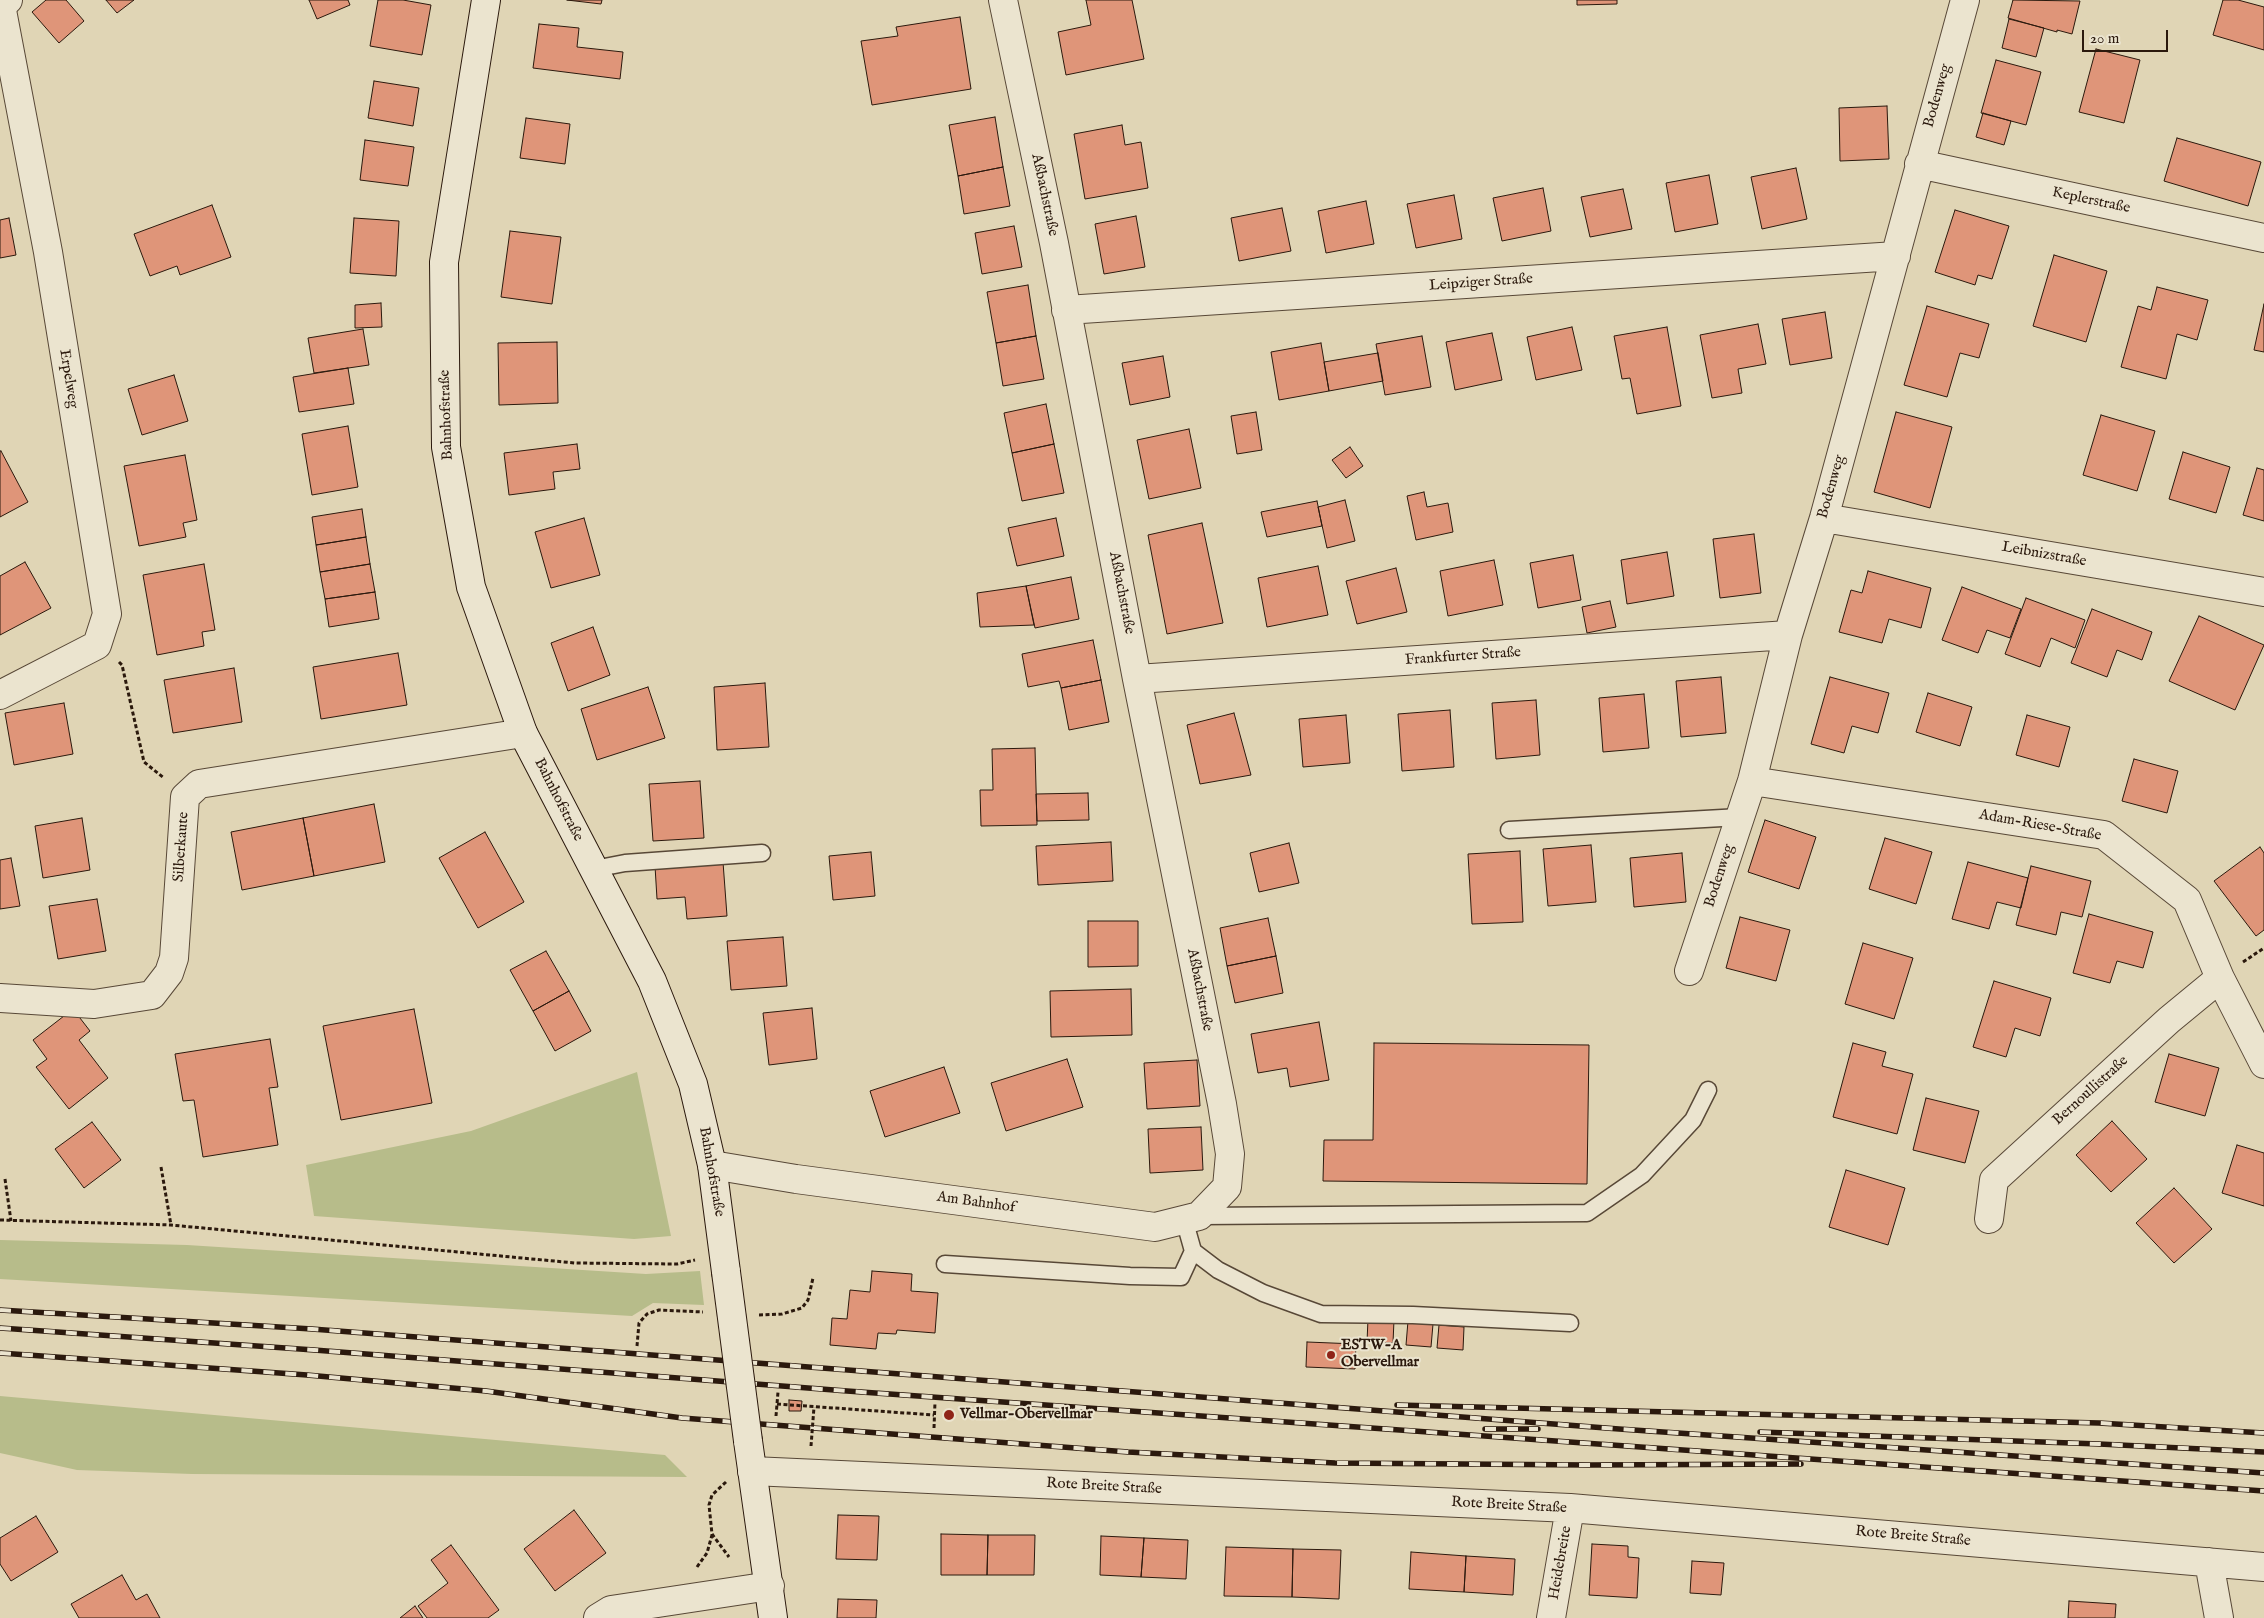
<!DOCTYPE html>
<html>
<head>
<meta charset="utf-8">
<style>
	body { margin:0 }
	#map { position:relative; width:2264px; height:1618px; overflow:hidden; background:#e0d5b5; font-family:"IM FELL English",serif }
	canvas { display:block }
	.scale { position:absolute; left:2082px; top:30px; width:86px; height:22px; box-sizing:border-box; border:2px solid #2b190d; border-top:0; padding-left:6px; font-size:15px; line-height:18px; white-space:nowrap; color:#2b190d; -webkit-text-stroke:4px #ebe4cf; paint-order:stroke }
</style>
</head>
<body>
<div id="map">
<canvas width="2264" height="1618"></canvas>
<div class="scale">20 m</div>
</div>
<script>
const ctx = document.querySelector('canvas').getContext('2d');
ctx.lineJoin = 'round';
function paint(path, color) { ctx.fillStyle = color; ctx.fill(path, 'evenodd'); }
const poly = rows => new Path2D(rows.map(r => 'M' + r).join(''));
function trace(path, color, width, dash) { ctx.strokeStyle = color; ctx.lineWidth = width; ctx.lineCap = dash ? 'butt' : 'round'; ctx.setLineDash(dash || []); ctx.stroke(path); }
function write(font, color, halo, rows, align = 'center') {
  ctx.font = font + ' "IM FELL English",serif'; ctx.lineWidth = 4; ctx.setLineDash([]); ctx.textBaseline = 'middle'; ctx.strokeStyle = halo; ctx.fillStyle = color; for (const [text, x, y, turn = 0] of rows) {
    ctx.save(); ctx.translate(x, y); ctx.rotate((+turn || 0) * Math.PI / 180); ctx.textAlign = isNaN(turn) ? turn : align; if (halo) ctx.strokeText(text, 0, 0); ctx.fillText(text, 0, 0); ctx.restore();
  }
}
const green = poly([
	[637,1072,671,1236,634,1239,314,1216,306,1165,471,1131],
	[0,1240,187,1245,646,1274,700,1271,704,1305,653,1303,632,1316,0,1279],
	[0,1396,665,1455,687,1477,192,1474,77,1470,0,1453]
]);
const building = poly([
	[46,0,66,0,84,21,59,43,32,12,46,0],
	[106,0,134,0,117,13,106,0],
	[309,0,348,0,350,5,317,19,309,0],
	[378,0,403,0,431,5,422,55,370,46,378,0],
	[567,0,602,0,601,4,567,0],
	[1086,0,1132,0,1144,59,1066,75,1058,32,1091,25,1086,0],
	[1577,0,1617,0,1617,4,1577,5,1577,0],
	[2013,0,2080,1,2072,34,2057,30,2057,32,2008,18,2013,0],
	[2223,0,2238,0,2264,7,2264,50,2213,35,2223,0],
	[960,17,971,89,872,105,861,41,898,36,896,27,960,17],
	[2009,19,2044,28,2036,57,2002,48,2009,19],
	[539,24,579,28,577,47,623,52,620,79,533,68,539,24],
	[2096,49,2140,60,2124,123,2079,112,2096,49],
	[1996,60,2041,72,2026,125,1981,113,1996,60],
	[374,81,419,88,413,126,368,118,374,81],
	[1887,106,1889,159,1840,161,1839,108,1887,106],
	[1983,113,2011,121,2004,145,1976,137,1983,113],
	[995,117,1003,167,958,176,949,125,995,117],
	[526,118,570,124,565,164,520,158,526,118],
	[1122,125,1125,145,1141,142,1148,188,1085,199,1074,134,1122,125],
	[2177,138,2261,162,2248,206,2164,181,2177,138],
	[365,140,414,147,408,186,360,180,365,140],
	[1003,167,1010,206,964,214,958,176,1003,167],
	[1796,168,1807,219,1762,229,1751,177,1796,168],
	[1709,175,1718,224,1675,232,1666,183,1709,175],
	[1543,188,1551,231,1502,241,1493,198,1543,188],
	[1623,189,1632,229,1590,237,1581,197,1623,189],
	[1454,195,1462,239,1416,248,1407,204,1454,195],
	[1366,201,1374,244,1326,253,1318,211,1366,201],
	[212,205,231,257,180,275,177,266,150,276,134,234,212,205],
	[1282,208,1291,251,1239,261,1231,218,1282,208],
	[1955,210,2009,226,1992,279,1978,275,1975,285,1935,272,1955,210],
	[1136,216,1145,267,1104,274,1095,224,1136,216],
	[9,218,16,255,0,258,0,220,9,218],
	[354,218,399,221,396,276,350,273,354,218],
	[1014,226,1022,267,982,274,975,233,1014,226],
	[510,231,561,237,552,304,501,297,510,231],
	[2054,255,2107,271,2086,342,2033,326,2054,255],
	[1028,285,1036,336,996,343,987,292,1028,285],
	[2157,287,2208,300,2197,340,2177,334,2166,379,2121,367,2138,306,2151,310,2157,287],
	[381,303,382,327,355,328,355,305,381,303],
	[2264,304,2264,352,2254,350,2264,304],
	[1927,306,1989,324,1979,358,1960,353,1947,397,1904,385,1927,306],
	[1825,312,1832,358,1790,365,1782,319,1825,312],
	[1758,324,1766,364,1738,369,1742,393,1712,398,1700,335,1758,324],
	[1572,327,1582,370,1536,380,1527,337,1572,327],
	[1667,327,1681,406,1637,414,1630,378,1622,379,1614,336,1667,327],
	[363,329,369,365,314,373,308,338,363,329],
	[1492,333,1502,380,1455,390,1446,342,1492,333],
	[1036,336,1044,379,1003,386,996,343,1036,336],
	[1422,336,1431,387,1385,395,1376,344,1422,336],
	[557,342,558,403,499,405,498,343,557,342],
	[1321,343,1329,391,1279,400,1271,352,1321,343],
	[1378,353,1383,381,1329,391,1324,362,1378,353],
	[1163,356,1170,397,1130,405,1122,363,1163,356],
	[348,368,354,404,299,412,293,377,348,368],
	[174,375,188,421,142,435,128,389,174,375],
	[1046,404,1054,444,1012,453,1004,413,1046,404],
	[1256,412,1262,450,1237,454,1231,416,1256,412],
	[1896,412,1952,427,1930,508,1874,492,1896,412],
	[2101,415,2155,431,2137,491,2083,475,2101,415],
	[348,426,358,487,312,495,302,434,348,426],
	[1189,429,1201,488,1149,499,1137,440,1189,429],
	[577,444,580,469,553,472,555,489,509,495,504,453,577,444],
	[1054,444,1064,493,1022,501,1012,453,1054,444],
	[1350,447,1363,466,1346,478,1332,460,1350,447],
	[1,451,28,502,0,517,0,451,1,451],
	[2183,452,2230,467,2216,513,2169,499,2183,452],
	[185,455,197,520,183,523,186,537,139,546,124,466,185,455],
	[2257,468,2264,470,2264,521,2243,515,2257,468],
	[1424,492,1427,507,1448,503,1453,532,1416,540,1407,496,1424,492],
	[1345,500,1355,541,1327,548,1318,507,1345,500],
	[1317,501,1322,526,1267,537,1261,512,1317,501],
	[362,509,366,537,316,545,312,517,362,509],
	[584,518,600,575,551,588,535,532,584,518],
	[1056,518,1064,556,1017,566,1008,528,1056,518],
	[1202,523,1223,623,1167,634,1148,535,1202,523],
	[1754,534,1761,593,1720,598,1713,539,1754,534],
	[366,537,370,564,320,572,316,545,366,537],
	[1667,552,1674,596,1627,604,1621,560,1667,552],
	[1573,555,1581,600,1538,608,1530,563,1573,555],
	[1494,560,1503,605,1448,616,1440,571,1494,560],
	[25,562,51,608,0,635,0,576,25,562],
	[204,564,215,630,202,632,204,646,157,655,143,575,204,564],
	[370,564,375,592,325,599,320,572,370,564],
	[1318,566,1328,615,1267,627,1258,578,1318,566],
	[1396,568,1407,612,1357,624,1346,581,1396,568],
	[1868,571,1931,588,1921,628,1889,619,1882,643,1839,632,1851,590,1862,593,1868,571],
	[1071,577,1079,619,1035,628,1026,586,1071,577],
	[1026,586,1034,625,980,627,977,593,1026,586],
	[1962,587,2021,609,2010,638,1987,630,1978,653,1942,640,1962,587],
	[375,592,379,619,329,627,325,599,375,592],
	[2026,598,2085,620,2075,648,2051,638,2040,667,2005,654,2026,598],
	[1610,601,1616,627,1587,633,1582,607,1610,601],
	[2092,609,2152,632,2142,660,2117,650,2107,677,2071,663,2092,609],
	[2199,616,2264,645,2235,710,2169,681,2199,616],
	[593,627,610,675,568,691,551,643,593,627],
	[1093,640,1101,680,1061,688,1059,681,1028,687,1022,654,1093,640],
	[398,653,407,705,321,719,313,667,398,653],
	[234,668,242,722,173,733,164,680,234,668],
	[1721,677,1726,733,1681,737,1676,681,1721,677],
	[1830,677,1889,693,1878,733,1852,726,1844,753,1811,744,1830,677],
	[1101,680,1109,722,1069,730,1061,688,1101,680],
	[765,683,769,747,717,750,714,687,765,683],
	[648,687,665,738,597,760,581,709,648,687],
	[1928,693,1972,707,1960,746,1916,732,1928,693],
	[1644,694,1649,748,1603,752,1599,698,1644,694],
	[1536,700,1540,755,1496,759,1492,703,1536,700],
	[64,703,73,754,14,765,5,713,64,703],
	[1450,710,1454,767,1402,771,1398,714,1450,710],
	[1234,713,1251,775,1200,784,1187,725,1234,713],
	[1346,715,1350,763,1303,767,1299,719,1346,715],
	[2027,715,2070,727,2059,767,2016,755,2027,715],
	[1035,748,1037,825,981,826,980,790,993,790,992,749,1035,748],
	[2134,759,2178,771,2167,813,2122,801,2134,759],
	[700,781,704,838,653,841,649,784,700,781],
	[1088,793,1089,820,1037,821,1036,794,1088,793],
	[374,804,385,862,314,876,303,818,374,804],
	[82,818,90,870,43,878,35,826,82,818],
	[303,818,314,876,242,890,231,832,303,818],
	[1765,820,1816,837,1799,889,1748,872,1765,820],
	[485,832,524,902,478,928,439,858,485,832],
	[1885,838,1932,852,1916,904,1869,889,1885,838],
	[1111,842,1113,881,1038,885,1036,846,1111,842],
	[1289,843,1299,883,1259,892,1250,853,1289,843],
	[1591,845,1596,902,1548,906,1543,849,1591,845],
	[2260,847,2264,853,2264,930,2256,936,2214,881,2260,847],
	[1520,851,1523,922,1472,924,1468,854,1520,851],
	[871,852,875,896,833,900,829,856,871,852],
	[1682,853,1686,902,1634,907,1630,858,1682,853],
	[11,858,20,906,0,909,0,860,11,858],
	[723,862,727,916,687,919,685,897,657,899,655,866,723,862],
	[1968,862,2028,878,2021,908,1997,902,1989,929,1952,919,1968,862],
	[2031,866,2091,881,2082,917,2061,912,2056,935,2016,925,2031,866],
	[97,899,106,951,58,959,49,906,97,899],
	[2089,914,2153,932,2143,968,2117,961,2110,983,2073,973,2089,914],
	[1740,917,1790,930,1776,981,1726,968,1740,917],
	[1268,918,1276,956,1227,966,1220,928,1268,918],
	[1088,921,1138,921,1138,966,1088,967,1088,921],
	[783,937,787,986,731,990,727,941,783,937],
	[1863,943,1913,958,1894,1019,1845,1004,1863,943],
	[546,951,569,991,533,1011,510,970,546,951],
	[1276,956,1283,993,1235,1003,1227,966,1276,956],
	[1994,981,2051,998,2040,1036,2015,1028,2006,1057,1973,1047,1994,981],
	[1131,989,1132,1035,1051,1037,1050,991,1131,989],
	[569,991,591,1031,555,1051,533,1011,569,991],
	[812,1008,817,1059,769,1065,763,1013,812,1008],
	[73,1009,90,1031,79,1040,108,1078,69,1109,36,1067,47,1059,33,1040,73,1009],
	[414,1009,432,1103,341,1120,323,1026,414,1009],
	[1319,1022,1329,1080,1290,1087,1287,1068,1258,1073,1251,1034,1319,1022],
	[270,1039,278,1087,269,1088,278,1145,203,1157,194,1100,183,1101,175,1054,270,1039],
	[1374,1043,1589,1045,1587,1184,1323,1181,1324,1140,1373,1140,1374,1043],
	[1853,1043,1886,1052,1882,1066,1913,1074,1897,1134,1833,1117,1853,1043],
	[2169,1054,2219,1068,2205,1116,2155,1102,2169,1054],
	[1067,1059,1083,1107,1006,1131,991,1083,1067,1059],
	[1197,1060,1200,1106,1147,1109,1144,1063,1197,1060],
	[944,1067,960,1113,885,1137,870,1091,944,1067],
	[1926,1098,1979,1111,1965,1163,1913,1150,1926,1098],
	[2112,1121,2147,1159,2111,1192,2076,1155,2112,1121],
	[92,1122,121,1160,84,1188,55,1149,92,1122],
	[1201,1127,1203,1170,1150,1173,1148,1129,1201,1127],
	[2237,1145,2264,1153,2264,1206,2222,1193,2237,1145],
	[1846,1170,1905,1188,1888,1245,1829,1227,1846,1170],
	[2174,1188,2212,1229,2174,1263,2136,1223,2174,1188],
	[872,1271,912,1274,911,1291,938,1293,935,1333,897,1330,896,1334,878,1333,876,1349,830,1345,832,1318,847,1319,850,1290,870,1292,872,1271],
	[1368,1319,1394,1320,1393,1343,1367,1342,1368,1319],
	[1408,1321,1433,1324,1431,1347,1406,1345,1408,1321],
	[1439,1325,1464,1327,1463,1350,1437,1348,1439,1325],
	[1307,1342,1356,1344,1355,1369,1306,1367,1307,1342],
	[789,1400,802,1401,801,1411,789,1411,789,1400],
	[574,1510,606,1553,555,1591,524,1549,574,1510],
	[838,1515,879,1516,877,1560,836,1559,838,1515],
	[36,1516,58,1552,11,1581,0,1564,0,1538,36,1516],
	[941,1534,988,1535,987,1575,941,1575,941,1534],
	[988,1535,1035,1535,1034,1575,987,1575,988,1535],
	[1101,1536,1144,1538,1141,1577,1100,1575,1101,1536],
	[1144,1538,1188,1540,1186,1579,1141,1577,1144,1538],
	[1592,1544,1628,1546,1628,1557,1639,1558,1637,1598,1589,1595,1592,1544],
	[451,1545,499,1610,488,1618,427,1618,418,1606,448,1583,431,1560,451,1545],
	[1226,1547,1293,1549,1292,1597,1224,1596,1226,1547],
	[1293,1549,1341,1550,1339,1599,1292,1597,1293,1549],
	[1411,1552,1466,1556,1464,1592,1409,1589,1411,1552],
	[1466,1556,1515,1559,1513,1595,1464,1592,1466,1556],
	[1692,1561,1724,1563,1721,1595,1690,1593,1692,1561],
	[122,1575,136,1600,147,1594,160,1618,79,1618,71,1604,122,1575],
	[838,1599,877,1600,876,1618,837,1618,838,1599],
	[2069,1601,2116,1604,2115,1618,2068,1618,2069,1601],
	[415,1606,423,1618,400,1618,415,1606]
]);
const path = poly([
	[119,662,122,665,144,762,164,778],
	[2243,962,2264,948],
	[161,1167,171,1225],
	[5,1179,11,1221],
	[0,1220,171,1225,575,1263,677,1264,695,1260],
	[759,1315,782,1314,802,1308,808,1300,813,1278],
	[637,1346,639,1323,647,1314,659,1310,703,1312],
	[777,1404,934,1415],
	[776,1416,778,1392],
	[934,1428,935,1402],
	[726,1482,712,1495,709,1505,712,1534,729,1557],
	[697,1567,707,1553,712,1535]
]);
const service = poly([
	[1509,830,1740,817],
	[594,869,625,863,762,853],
	[1199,1216,1587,1213,1642,1175,1693,1120,1708,1090],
	[1193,1251,1218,1270,1263,1293,1321,1314,1413,1315,1570,1323],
	[945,1264,1130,1276,1181,1277,1193,1251,1184,1219]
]);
const minor = poly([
	[1919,164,2264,238],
	[1066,310,1896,256],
	[1824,518,2264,592],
	[1137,679,1788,635],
	[0,695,97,645,107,614,48,252,1,5],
	[1752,781,2104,835,2187,900,2220,978,2264,1064],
	[1689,971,1752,781,1788,635,1824,518,1965,0],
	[0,998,94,1004,152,995,169,973,174,958,185,797,199,784,523,733],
	[712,1165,796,1179,1155,1227,1199,1216,1227,1187,1230,1154,1222,1104,1137,679,1054,243,1003,0],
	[1989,1219,1994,1180,2169,1020,2220,978],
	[752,1471,1570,1508,2264,1567],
	[2209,1562,2219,1618],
	[598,1618,611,1610,770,1586],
	[1551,1618,1570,1508]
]);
const tertiary = poly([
	[0,6,8,0]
]);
const secondary = poly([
	[486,0,444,262,446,447,471,587,523,733,652,981,693,1084,712,1165,726,1272],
	[748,1441,773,1618]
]);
const rail = poly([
	[0,1310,312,1329,1619,1429,2264,1473],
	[0,1328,314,1350,847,1391,2264,1491],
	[0,1353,307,1375,486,1391,682,1418,1128,1452,1335,1463,1589,1465,1801,1464],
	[1397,1405,2099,1423,2264,1433],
	[1485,1429,1538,1429],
	[1760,1432,2099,1444,2264,1452]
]);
const pathBridge = poly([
	[811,1446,814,1407]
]);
const secondaryBridge = poly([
	[726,1272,748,1441]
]);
const markers = [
	[1331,1355,5,"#8f2418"],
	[949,1415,6,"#8f2418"]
];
const streetNames = [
	["Bodenweg",1938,96,-74],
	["Aßbachstraße",1044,195,78],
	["Keplerstraße",2091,201,12],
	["Leipziger Straße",1481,283,-4],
	["Erpelweg",68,379,81],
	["Bahnhofstraße",447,415,-92],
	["Bodenweg",1832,487,-74],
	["Leibnizstraße",2044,555,10],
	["Aßbachstraße",1121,593,79],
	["Frankfurter Straße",1463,657,-4],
	["Bahnhofstraße",558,800,63],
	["Adam-Riese-Straße",2040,826,10],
	["Silberkaute",182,847,-86],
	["Bodenweg",1720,876,-72],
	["Aßbachstraße",1199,990,79],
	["Bernoullistraße",2091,1091,-42],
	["Bahnhofstraße",711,1172,80],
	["Am Bahnhof",976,1203,8],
	["Rote Breite Straße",1104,1487,3],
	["Rote Breite Straße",1509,1506,3],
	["Rote Breite Straße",1913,1537,5],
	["Heidebreite",1561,1563,-80]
];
const poiNames = [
	["ESTW-A",1341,1346],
	["Obervellmar",1341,1363],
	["Vellmar-Obervellmar",960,1415]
];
paint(green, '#b7bc8a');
paint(building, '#df9579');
trace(building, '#2b190d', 1);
trace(service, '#584837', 19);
trace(minor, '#584837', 30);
trace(tertiary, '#584837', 30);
trace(secondary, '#2b190d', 30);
trace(path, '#2b190d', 3, [4, 2.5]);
trace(service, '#ebe4cf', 16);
trace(minor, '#ebe4cf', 28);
trace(tertiary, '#ebe4cf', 28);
trace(secondary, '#ebe4cf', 28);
trace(rail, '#2b190d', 5.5);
trace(rail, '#ebe4cf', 4, [11]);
trace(secondaryBridge, '#2b190d', 30, []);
trace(pathBridge, '#2b190d', 3, [4, 2.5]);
trace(secondaryBridge, '#ebe4cf', 28);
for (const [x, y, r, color] of markers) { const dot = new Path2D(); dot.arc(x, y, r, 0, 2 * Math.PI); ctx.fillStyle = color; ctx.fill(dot); trace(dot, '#ebe4cf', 2); }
write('15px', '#2b190d', '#ebe4cf', streetNames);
write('bold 15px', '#2b190d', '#ebe4cf', poiNames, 'left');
</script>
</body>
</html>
